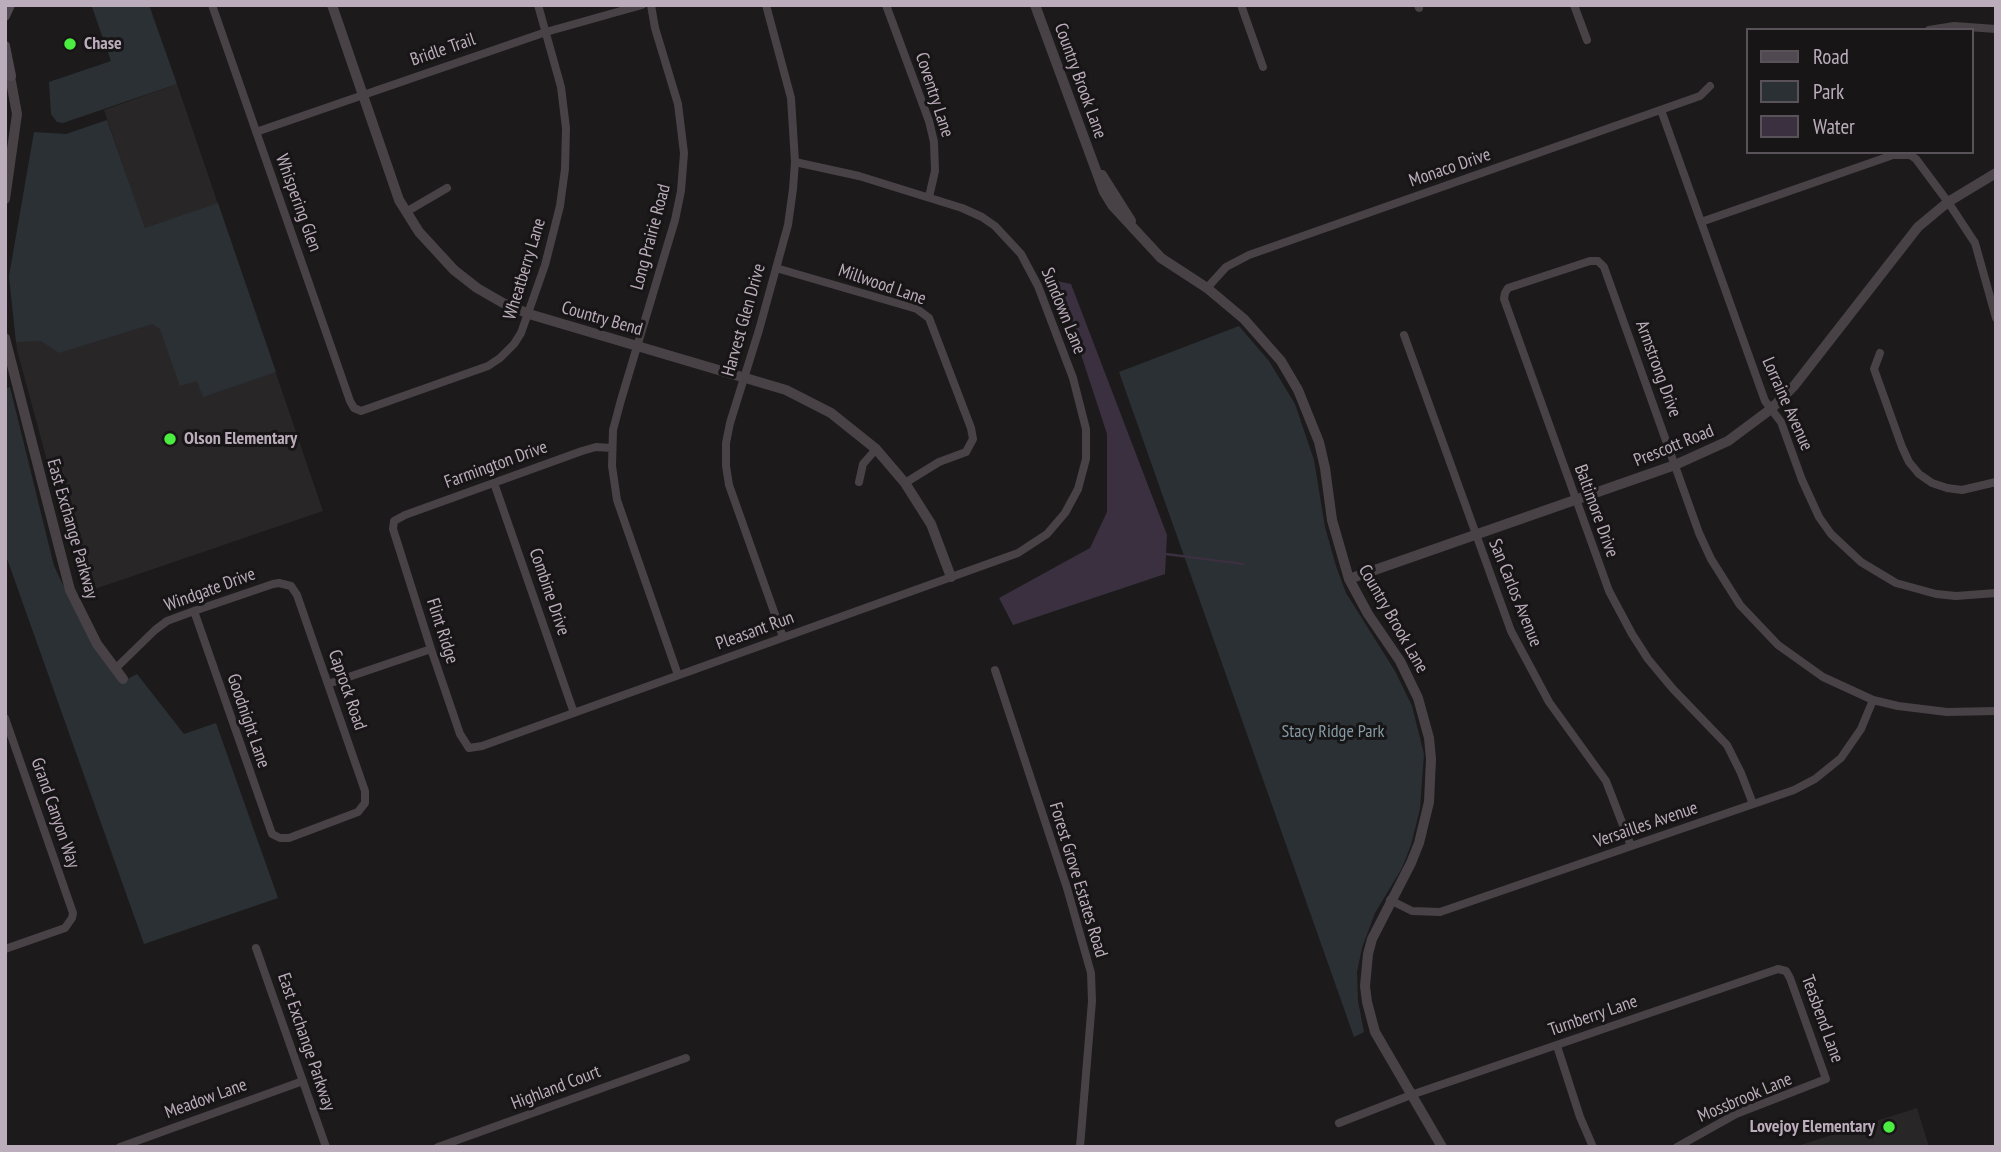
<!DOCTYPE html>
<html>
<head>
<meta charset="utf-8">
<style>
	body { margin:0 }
	#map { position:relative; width:2001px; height:1152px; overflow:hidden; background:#1c1a1b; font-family:"PT Sans Narrow",sans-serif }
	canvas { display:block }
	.frame { position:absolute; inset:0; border:7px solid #bbadbb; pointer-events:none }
	.legend { position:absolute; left:1746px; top:28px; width:228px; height:126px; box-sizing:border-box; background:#171516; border:2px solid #595258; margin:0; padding:9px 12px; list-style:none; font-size:21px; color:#bbadbb }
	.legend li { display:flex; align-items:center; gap:14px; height:35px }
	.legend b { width:35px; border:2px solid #595258 }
</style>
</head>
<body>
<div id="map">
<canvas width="2001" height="1152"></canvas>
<div class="frame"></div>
<ul class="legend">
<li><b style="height:9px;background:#514951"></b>Road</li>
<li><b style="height:19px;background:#2a3034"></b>Park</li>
<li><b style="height:19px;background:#3b3040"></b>Water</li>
</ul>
</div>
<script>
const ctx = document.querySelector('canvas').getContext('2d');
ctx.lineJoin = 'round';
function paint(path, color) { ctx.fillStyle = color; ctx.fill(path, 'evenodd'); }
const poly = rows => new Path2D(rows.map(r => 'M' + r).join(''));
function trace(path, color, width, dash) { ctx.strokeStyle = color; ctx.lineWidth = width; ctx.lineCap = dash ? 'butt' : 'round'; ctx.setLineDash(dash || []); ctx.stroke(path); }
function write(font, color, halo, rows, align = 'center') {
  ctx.font = font + ' "PT Sans Narrow",sans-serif'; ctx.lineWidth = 6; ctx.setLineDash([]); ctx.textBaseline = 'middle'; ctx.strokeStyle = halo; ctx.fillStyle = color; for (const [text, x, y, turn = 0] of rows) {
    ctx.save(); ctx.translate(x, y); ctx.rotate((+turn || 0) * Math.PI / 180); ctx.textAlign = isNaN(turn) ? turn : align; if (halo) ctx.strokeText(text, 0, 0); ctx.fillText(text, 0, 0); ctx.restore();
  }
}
const built = poly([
	[177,84,323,511,86,592,59,505,17,350,9,276,145,229,104,110],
	[1917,1108,1929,1147,1794,1147]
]);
const green = poly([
	[97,5,149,5,177,84,63,123,57,122,51,114,49,82,111,61,92,7],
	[107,120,145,228,218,203,276,372,203,397,197,381,180,386,160,329,152,324,59,353,41,341,16,342,9,276,34,132,66,134],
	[1239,326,1269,361,1295,404,1314,460,1325,527,1336,566,1346,593,1395,671,1412,706,1424,754,1420,809,1411,845,1402,868,1375,913,1362,948,1357,972,1358,1001,1364,1032,1354,1037,1119,372],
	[10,387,54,566,81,622,120,683,137,674,184,734,216,723,278,898,144,944,5,553,5,389]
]);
const water = poly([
	[1057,281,1071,284,1167,535,1165,574,1013,625,999,598,1090,548,1107,512,1107,434]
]);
const stream = poly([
	[1166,554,1243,564]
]);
const minor = poly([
	[212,5,350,401,354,408,361,411,488,366,500,358,514,344,521,333,545,265,560,206,565,169,566,128,561,87,538,5],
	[651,5,655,28,678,104,684,153,681,191,675,220,621,400,613,430,612,466,617,500,678,675],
	[766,5,791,98,795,162,793,189,788,225,759,330,730,423,726,443,726,466,729,485,783,637],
	[886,5,929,121,934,142,935,171,929,197],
	[1241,5,1263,67],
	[1418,5,1419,8],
	[1574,5,1587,40],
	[1929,30,1954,26,1996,29],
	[1661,110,1765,401,1781,422,1802,480,1819,517,1831,534,1861,562,1896,583,1936,594,1956,596,1996,593],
	[256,132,546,32,642,5],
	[406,212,447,188],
	[1701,222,1893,155,1910,155,1916,159,1948,202,1975,243,1996,318],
	[776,268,917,309,929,318,971,428,973,439,966,452,939,462,905,483],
	[1207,288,1226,267,1249,255,1700,96,1710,86],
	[1404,335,1511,631,1549,702,1606,781,1631,846],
	[1880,353,1874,369,1902,447,1909,462,1919,474,1932,483,1947,488,1962,490,1996,482],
	[612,448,596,447,582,451,405,515,394,521,393,529,431,649,460,734,469,748,482,746,1018,553,1047,534,1065,513,1078,489,1086,459,1086,429,1073,378,1038,286,1021,254,995,226,982,217,962,208,859,176,795,162],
	[859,482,863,464,876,449],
	[494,483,574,713],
	[115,669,155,630,167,621,194,611,273,584,279,583,291,586,297,595,365,791,365,803,358,812,289,838,280,838,272,834,194,611],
	[995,670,1067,888,1091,973,1092,1001,1080,1147],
	[328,684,431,649],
	[5,718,73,913,72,918,65,928,5,949],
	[1753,804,1741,773,1727,745,1673,689,1648,659,1632,634,1609,591,1504,299,1505,293,1508,288,1590,261,1598,261,1604,267,1699,533,1711,559,1740,605,1778,645,1823,677,1873,700,1898,706,1947,712,1996,711],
	[1390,900,1412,911,1440,912,1794,790,1815,779,1841,758,1861,729,1873,700],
	[256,948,326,1147],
	[1557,1046,1580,1117,1593,1147],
	[1339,1123,1411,1095,1778,969,1786,971,1790,978,1826,1079,1736,1114,1677,1147],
	[120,1147,303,1081],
	[438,1147,686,1058]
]);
const tertiary = poly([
	[332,5,399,200,419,232,454,270,477,288,503,303,529,314,786,390,831,413,876,449,905,483,931,524,951,577],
	[1035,5,1104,192,1112,205,1161,258,1207,288,1244,319,1281,361,1298,390,1319,442,1325,468,1332,520,1349,579,1368,614,1400,661,1418,698,1429,738,1431,759,1429,802,1419,843,1411,863,1372,939,1368,954,1365,986,1367,1002,1375,1032,1442,1147],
	[1102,175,1131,221],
	[5,199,17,114,9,71],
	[5,338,70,590,97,644,123,679],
	[1349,579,1675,465,1728,441,1771,409,1794,386,1918,227,1948,202,1996,173]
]);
const secondary = poly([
	[5,16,10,5],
	[5,46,11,76]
]);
const markers = [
	[70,44,7,"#4bed41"],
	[170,439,7,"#4bed41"],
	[1889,1127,7,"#4bed41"]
];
const poiNames = [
	["Chase",84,44],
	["Olson Elementary",184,439],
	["Lovejoy Elementary",1875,1127,"right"]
];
const streetNames = [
	["Bridle Trail",443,50,-19],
	["Country Brook Lane",1080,81,70],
	["Coventry Lane",934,95,72],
	["Monaco Drive",1450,168,-19],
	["Whispering Glen",298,203,70],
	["Long Prairie Road",651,237,-75],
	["Wheatberry Lane",525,269,-73],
	["Millwood Lane",882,285,19],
	["Sundown Lane",1063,311,68],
	["Country Bend",602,319,16],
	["Harvest Glen Drive",744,320,-74],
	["Armstrong Drive",1658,369,70],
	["Lorraine Avenue",1787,404,66],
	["Prescott Road",1674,446,-22],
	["Farmington Drive",496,465,-20],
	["Baltimore Drive",1596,511,70],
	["East Exchange Parkway",72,529,74],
	["Windgate Drive",210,590,-20],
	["Combine Drive",549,592,71],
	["San Carlos Avenue",1515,593,68],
	["Country Brook Lane",1393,619,60],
	["Flint Ridge",442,631,72],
	["Pleasant Run",755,631,-20],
	["Caprock Road",347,690,71],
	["Goodnight Lane",248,721,71],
	["Grand Canyon Way",55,813,71],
	["Versailles Avenue",1646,825,-19],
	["Forest Grove Estates Road",1078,880,73],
	["Turnberry Lane",1593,1016,-19],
	["Teasbend Lane",1822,1019,70],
	["East Exchange Parkway",306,1042,71],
	["Highland Court",556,1088,-21],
	["Mossbrook Lane",1745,1098,-23],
	["Meadow Lane",206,1099,-20]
];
const parkNames = [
	["Stacy Ridge Park",1333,732]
];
paint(built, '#292628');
paint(green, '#2a3034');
paint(water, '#3b3040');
trace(stream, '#3b3040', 2.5);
trace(minor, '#484247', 8);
trace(tertiary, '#484247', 10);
trace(secondary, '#514951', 10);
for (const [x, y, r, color] of markers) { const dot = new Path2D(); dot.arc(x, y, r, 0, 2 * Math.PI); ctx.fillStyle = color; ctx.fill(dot); trace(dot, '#171516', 2.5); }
write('bold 18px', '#bbadbb', '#171516', poiNames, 'left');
write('18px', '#bbadbb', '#171516', streetNames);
write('18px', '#859aa5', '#171516', parkNames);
</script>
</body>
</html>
